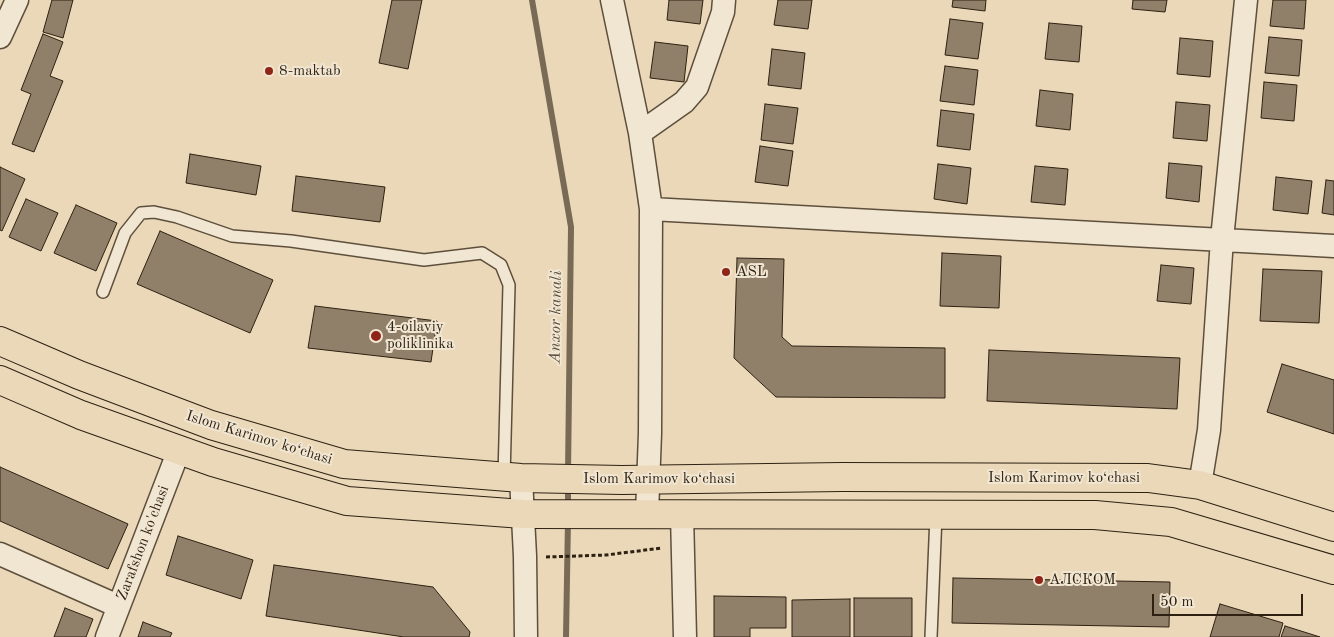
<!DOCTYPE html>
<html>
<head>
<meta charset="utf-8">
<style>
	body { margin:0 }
	#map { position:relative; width:1334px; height:637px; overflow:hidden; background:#ead8b9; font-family:"Old Standard TT",serif }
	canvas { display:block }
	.scale { position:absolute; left:1152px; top:594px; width:151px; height:22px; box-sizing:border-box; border:2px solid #2e2112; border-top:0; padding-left:6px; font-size:15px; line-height:18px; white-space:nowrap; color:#2e2112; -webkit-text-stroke:4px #f1e6d2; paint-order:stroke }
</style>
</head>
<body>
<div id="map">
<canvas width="1334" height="637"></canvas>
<div class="scale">50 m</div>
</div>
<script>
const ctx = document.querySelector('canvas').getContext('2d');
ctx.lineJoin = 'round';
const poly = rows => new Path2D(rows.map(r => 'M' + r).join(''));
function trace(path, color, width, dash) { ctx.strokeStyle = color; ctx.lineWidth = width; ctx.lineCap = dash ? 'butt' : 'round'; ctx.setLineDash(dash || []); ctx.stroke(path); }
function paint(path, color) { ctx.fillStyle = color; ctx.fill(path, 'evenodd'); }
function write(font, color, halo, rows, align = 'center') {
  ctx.font = font + ' "Old Standard TT",serif'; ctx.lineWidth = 4; ctx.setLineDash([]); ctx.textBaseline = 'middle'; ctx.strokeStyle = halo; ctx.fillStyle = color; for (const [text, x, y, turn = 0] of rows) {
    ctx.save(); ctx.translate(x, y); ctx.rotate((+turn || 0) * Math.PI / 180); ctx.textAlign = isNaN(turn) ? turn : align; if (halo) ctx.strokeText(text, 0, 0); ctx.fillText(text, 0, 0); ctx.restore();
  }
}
const stream = poly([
	[532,0,571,227,568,473],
	[568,508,568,485],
	[566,637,568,520]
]);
const building = poly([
	[52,0,73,0,63,38,43,32,52,0],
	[392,0,422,0,408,69,379,63,392,0],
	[669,0,703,0,700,24,667,20,669,0],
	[778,0,812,0,808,29,774,25,778,0],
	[953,0,986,0,985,11,952,7,953,0],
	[1133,0,1167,0,1165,12,1132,9,1133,0],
	[1273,0,1306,0,1304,29,1270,26,1273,0],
	[950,19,983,23,978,59,945,55,950,19],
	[1049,23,1082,26,1079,62,1045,59,1049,23],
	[43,34,63,42,50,76,63,81,34,152,12,144,31,94,21,90,43,34],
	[1269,37,1302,40,1299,76,1265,73,1269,37],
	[1180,38,1213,41,1210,77,1177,74,1180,38],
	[655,42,688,46,684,82,650,78,655,42],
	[772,49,805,53,801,89,768,85,772,49],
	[945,66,978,70,974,105,940,101,945,66],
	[1264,82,1297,85,1294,121,1261,118,1264,82],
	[1040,90,1073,94,1070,130,1036,126,1040,90],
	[1176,102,1210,105,1207,141,1173,138,1176,102],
	[765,104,798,108,793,144,761,140,765,104],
	[941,110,974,114,970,150,937,146,941,110],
	[760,146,793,151,788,186,755,182,760,146],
	[190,154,261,166,256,195,186,183,190,154],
	[1169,163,1202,166,1199,202,1166,198,1169,163],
	[938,164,971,168,967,204,934,199,938,164],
	[1035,166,1068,169,1065,205,1031,202,1035,166],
	[0,167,25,179,2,231,0,230,0,167],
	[296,176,385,187,380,222,292,211,296,176],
	[1276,177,1312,181,1308,214,1273,210,1276,177],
	[1326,180,1334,181,1334,215,1322,213,1326,180],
	[26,199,58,213,41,251,9,237,26,199],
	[76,205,117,223,96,271,54,253,76,205],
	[160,231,273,280,250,333,137,284,160,231],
	[942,253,1001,256,999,308,940,306,942,253],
	[737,258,784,259,782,337,792,346,945,348,945,398,776,397,734,358,737,258],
	[1161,265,1194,268,1191,304,1157,301,1161,265],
	[1263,269,1322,271,1319,323,1260,321,1263,269],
	[315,306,437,321,431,362,308,348,315,306],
	[989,350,1180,358,1177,409,987,401,989,350],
	[1282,364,1334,380,1334,434,1267,412,1282,364],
	[0,467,128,524,108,569,0,521,0,467],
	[178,536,253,560,241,599,166,575,178,536],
	[274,565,433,587,470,632,469,637,404,637,266,616,274,565],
	[953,578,1170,582,1169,627,952,623,953,578],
	[714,596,786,597,786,628,750,628,750,637,714,637,714,596],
	[854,598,912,598,912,637,854,637,854,598],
	[850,599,850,637,792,637,792,600,850,599],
	[1220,604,1283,623,1279,637,1210,637,1220,604],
	[65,608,93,619,86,637,54,637,65,608],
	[143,622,172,633,170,637,138,637,143,622],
	[1285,626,1320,637,1281,637,1285,626]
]);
const path = poly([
	[546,557,606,555,662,548]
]);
const lane = poly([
	[103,292,125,233,141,213,154,212,177,217,232,236,291,241,424,260,482,253,501,265,509,285,504,477],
	[931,637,936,515]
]);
const street = poly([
	[612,0,640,133,651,209,650,433,647,514],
	[0,37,17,0],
	[640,133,684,102,697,87,723,12,724,0],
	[651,209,1334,246],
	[521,478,525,556,526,637],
	[1200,485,1209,430,1222,239,1246,0],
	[682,514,685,637],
	[0,554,118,606],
	[107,637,179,450]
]);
const primary = poly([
	[0,341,79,375,211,425,344,464,521,478,622,480,842,477,1148,478,1200,485,1334,527],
	[0,380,81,415,213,462,347,501,523,514,1095,515,1171,522,1334,570]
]);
const markers = [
	[269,71,5,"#8f2418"],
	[726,272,5,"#8f2418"],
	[376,336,6,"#8f2418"],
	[1039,580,5,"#8f2418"]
];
const poiNames = [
	["8-maktab",279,71],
	["ASL",736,272],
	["4-oilaviy",387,327],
	["poliklinika",387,344],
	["АЛСКОМ",1049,580]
];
const streetNames = [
	["Islom Karimov ko‘chasi",259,438,17],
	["Islom Karimov ko‘chasi",1064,478],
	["Islom Karimov ko‘chasi",659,479],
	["Zarafshon ko'chasi",143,543,-69]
];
const waterNames = [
	["Anxor kanali",556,317,-89]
];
trace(stream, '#786a54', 6);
paint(building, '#908069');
trace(building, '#2e2112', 1);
trace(lane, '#5d4f3c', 14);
trace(street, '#5d4f3c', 25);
trace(primary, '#2e2112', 30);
trace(path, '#2e2112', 3, [4, 2.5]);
trace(lane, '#f1e6d2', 11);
trace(street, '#f1e6d2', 22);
trace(primary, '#ead8b9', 28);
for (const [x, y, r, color] of markers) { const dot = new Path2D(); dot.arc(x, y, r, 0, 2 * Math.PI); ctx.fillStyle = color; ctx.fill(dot); trace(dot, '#f1e6d2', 2); }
write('15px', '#2e2112', '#f1e6d2', poiNames, 'left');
write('15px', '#2e2112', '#f1e6d2', streetNames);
write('italic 16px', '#594b38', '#f1e6d2', waterNames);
</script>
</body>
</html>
